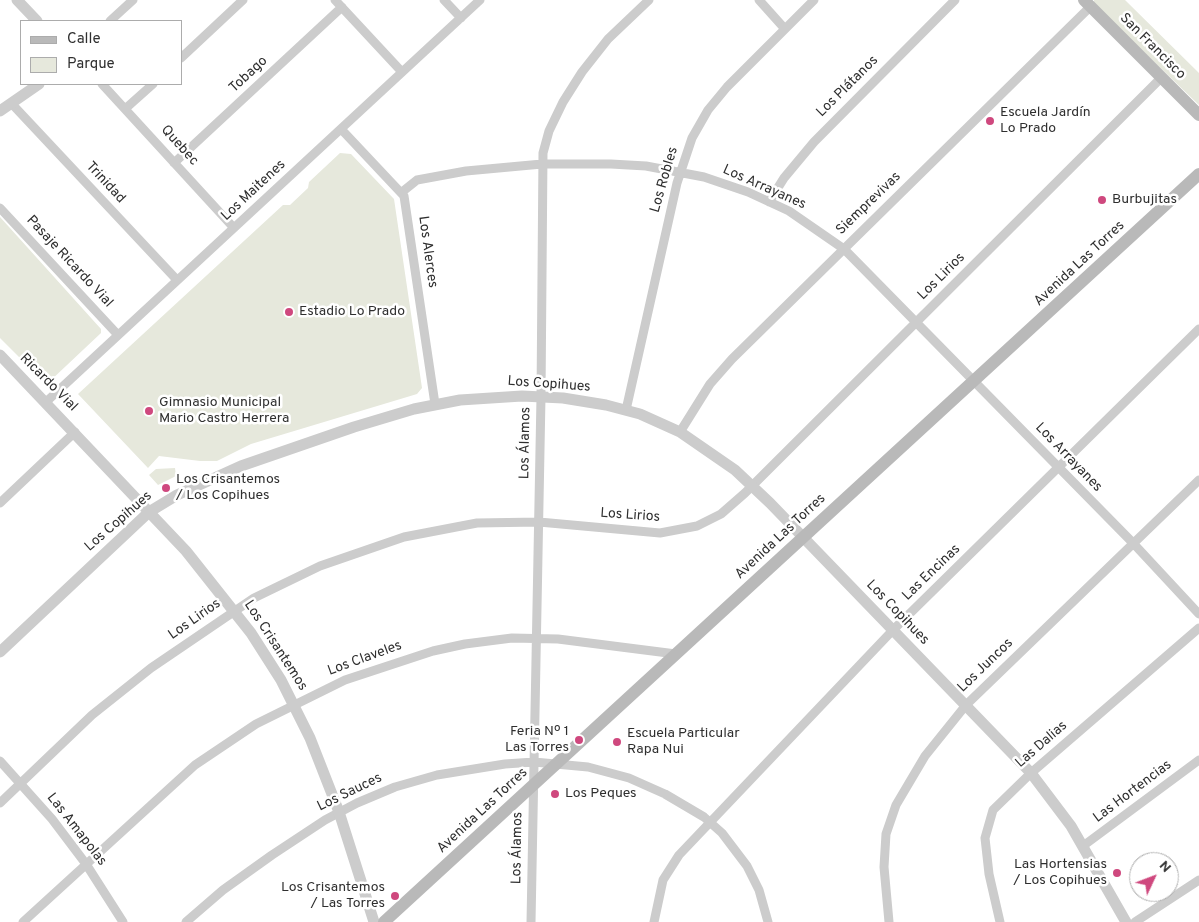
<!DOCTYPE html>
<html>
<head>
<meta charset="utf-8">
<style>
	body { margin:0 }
	#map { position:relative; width:1199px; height:922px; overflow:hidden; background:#fff; font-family:Overpass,sans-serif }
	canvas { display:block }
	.legend { position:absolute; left:20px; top:20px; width:162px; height:65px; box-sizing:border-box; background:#fff; border:1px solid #acacac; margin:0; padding:6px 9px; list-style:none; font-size:15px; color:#2f2f2f }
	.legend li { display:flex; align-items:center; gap:10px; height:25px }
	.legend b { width:25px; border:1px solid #acacac }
	.north { position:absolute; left:1129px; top:852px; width:50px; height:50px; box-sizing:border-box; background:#fff; border:1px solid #acacac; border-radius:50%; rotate:47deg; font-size:14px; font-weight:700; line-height:20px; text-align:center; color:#2f2f2f }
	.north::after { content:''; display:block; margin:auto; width:18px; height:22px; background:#cf487e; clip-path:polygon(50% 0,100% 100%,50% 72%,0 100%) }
</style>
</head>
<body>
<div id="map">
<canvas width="1199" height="922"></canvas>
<ul class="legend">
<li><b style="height:6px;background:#b9b9b9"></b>Calle</li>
<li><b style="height:14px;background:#e6e8dc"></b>Parque</li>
</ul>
<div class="north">N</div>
</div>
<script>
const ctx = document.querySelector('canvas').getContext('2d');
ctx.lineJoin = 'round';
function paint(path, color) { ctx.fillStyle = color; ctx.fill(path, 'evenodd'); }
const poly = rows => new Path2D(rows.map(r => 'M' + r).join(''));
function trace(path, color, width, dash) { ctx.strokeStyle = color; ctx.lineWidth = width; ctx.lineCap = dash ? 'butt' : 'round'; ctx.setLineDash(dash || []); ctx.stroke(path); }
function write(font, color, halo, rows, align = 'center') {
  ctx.font = font + ' Overpass,sans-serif'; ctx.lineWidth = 5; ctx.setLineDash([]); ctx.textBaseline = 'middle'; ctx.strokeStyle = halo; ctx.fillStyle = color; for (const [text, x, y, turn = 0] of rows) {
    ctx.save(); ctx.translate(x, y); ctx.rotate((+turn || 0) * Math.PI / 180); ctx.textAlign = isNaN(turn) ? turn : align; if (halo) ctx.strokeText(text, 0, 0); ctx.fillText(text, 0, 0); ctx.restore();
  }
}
const green = poly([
	[1094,0,1125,0,1199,73,1199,105,1094,4],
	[340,153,351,154,394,199,422,388,417,394,251,444,217,461,200,461,159,456,148,468,78,394,283,205,290,205,308,188,309,182],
	[0,217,101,329,101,333,49,382,44,382,0,338],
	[175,468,176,476,158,485,149,475,156,469]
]);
const minor = poly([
	[335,0,402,72],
	[444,0,461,18],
	[759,0,785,29],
	[110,21,133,0],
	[181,58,243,0],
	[102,84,234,228],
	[12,104,177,280],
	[125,109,153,84],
	[341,129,404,196,435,404],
	[174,163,342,7],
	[402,192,417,180,466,171,542,164,611,164,646,166,704,177,748,192,789,211,844,249,1133,543,1199,614],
	[769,202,784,178,814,142,955,0],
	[0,208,118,335],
	[46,402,480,0],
	[626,410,677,183,692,138,708,110,727,87,814,0],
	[680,432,710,384,732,359,1090,7],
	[0,503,75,432],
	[0,761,52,819,86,864,123,922],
	[0,803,92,715,151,668,254,598,320,566,404,537,477,523,539,522,660,533,697,526,721,514,745,493,1162,77],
	[1083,846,1199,760],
	[23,922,195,765,256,724,345,680,433,651,465,644,512,638,558,639,676,654],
	[186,922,223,890,272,855,325,820,357,803,395,787,437,775,505,764,534,762,588,767,629,778,665,794,704,817,722,833,747,866,759,890,768,922],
	[531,922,541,397,543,153,549,131,563,102,582,72,608,39,649,0],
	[654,922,663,880,679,855,893,630,1199,329],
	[889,922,884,867,886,834,896,805,925,756,966,705,1199,480],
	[1000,922,989,874,985,838,993,810,1031,773,1199,628],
	[1135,922,1199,880]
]);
const tertiary = poly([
	[17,0,37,21],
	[0,111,39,84],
	[0,355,186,551,251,633,281,680,310,738,339,812,374,922],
	[0,652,149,512,177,495,241,466,354,427,414,409,460,400,522,396,563,398,606,405,640,414,680,432,735,470,770,503,1031,773,1071,826,1126,922]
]);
const secondary = poly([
	[1084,0,1199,115],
	[384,922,1199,174]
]);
const markers = [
	[990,121,5,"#cf487e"],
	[1102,200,5,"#cf487e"],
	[289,312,5,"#cf487e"],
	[149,411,5,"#cf487e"],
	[166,488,5,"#cf487e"],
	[579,740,5,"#cf487e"],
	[617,742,5,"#cf487e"],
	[555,794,5,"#cf487e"],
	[1117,873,5,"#cf487e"],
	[395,896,5,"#cf487e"]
];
const streetNames = [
	["San Francisco",1152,47,45],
	["Tobago",249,75,-43],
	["Los Plátanos",848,87,-45],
	["Quebec",179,146,48],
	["Los Robles",665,180,-74],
	["Trinidad",105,183,47],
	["Los Arrayanes",764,188,24],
	["Los Maitenes",254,191,-43],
	["Siemprevivas",869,204,-44],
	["Los Alerces",427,252,82],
	["Pasaje Ricardo Vial",69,262,47],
	["Avenida Las Torres",1080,264,-43],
	["Los Lirios",942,277,-45],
	["Ricardo Vial",48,383,45],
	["Los Copihues",549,385,4],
	["Los Álamos",526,443,-89],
	["Los Arrayanes",1068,458,46],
	["Los Lirios",630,516,4],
	["Los Copihues",119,522,-41],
	["Avenida Las Torres",781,537,-43],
	["Las Encinas",932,573,-44],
	["Los Copihues",897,613,46],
	["Los Lirios",195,620,-35],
	["Los Crisantemos",275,646,57],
	["Los Claveles",365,659,-20],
	["Los Juncos",986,666,-44],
	["Las Dalias",1042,745,-41],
	["Las Hortencias",1133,792,-37],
	["Los Sauces",350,793,-26],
	["Avenida Las Torres",483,811,-43],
	["Las Amapolas",76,830,52],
	["Los Álamos",518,848,-89]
];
const poiNames = [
	["Escuela Jardín",1000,113],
	["Lo Prado",1000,129],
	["Burbujitas",1112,200],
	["Estadio Lo Prado",299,312],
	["Gimnasio Municipal",159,403],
	["Mario Castro Herrera",159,419],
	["Los Crisantemos",176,480],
	["/ Los Copihues",176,496],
	["Feria Nº 1",569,732,"right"],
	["Las Torres",569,748,"right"],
	["Escuela Particular",627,734],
	["Rapa Nui",627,750],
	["Los Peques",565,794],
	["Las Hortensias",1107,865,"right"],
	["/ Los Copihues",1107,881,"right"],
	["Los Crisantemos",385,888,"right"],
	["/ Las Torres",385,904,"right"]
];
paint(green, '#e6e8dc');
trace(minor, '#ccc', 9);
trace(tertiary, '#ccc', 11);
trace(secondary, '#b9b9b9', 12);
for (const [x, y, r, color] of markers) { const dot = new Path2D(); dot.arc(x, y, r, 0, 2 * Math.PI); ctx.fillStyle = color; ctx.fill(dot); trace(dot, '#fff', 2); }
write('14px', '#2f2f2f', '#fff', streetNames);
write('14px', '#2f2f2f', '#fff', poiNames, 'left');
</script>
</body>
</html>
